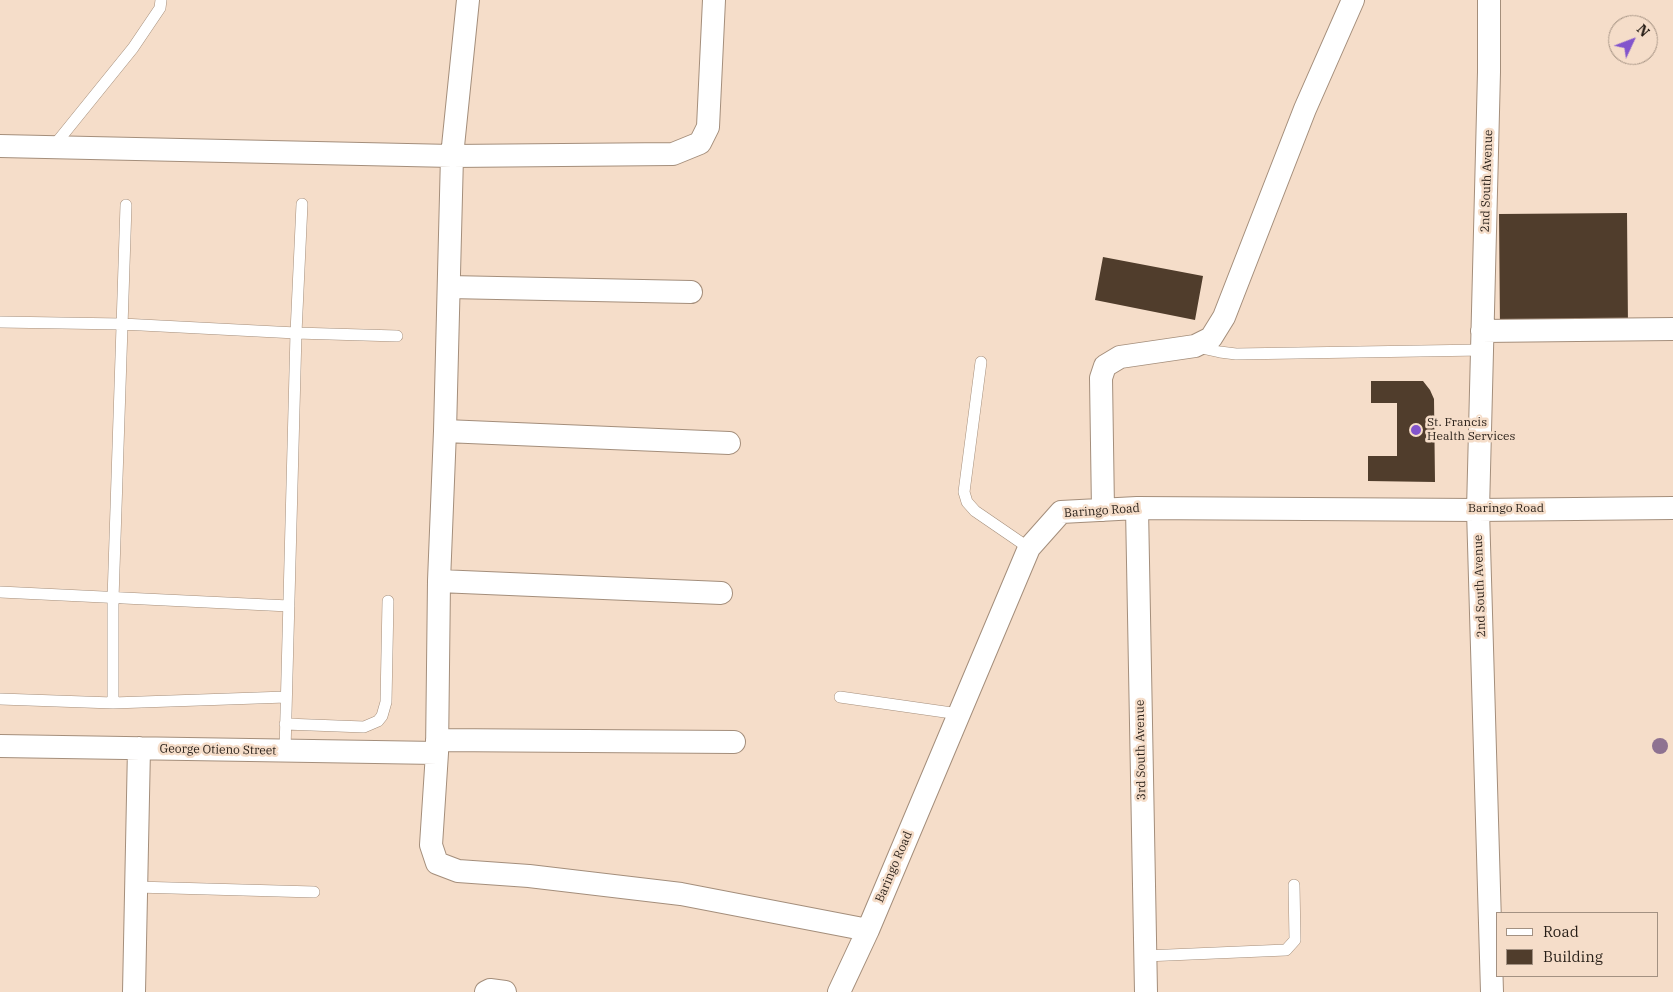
<!DOCTYPE html>
<html>
<head>
<meta charset="utf-8">
<style>
	body { margin:0 }
	#map { position:relative; width:1673px; height:992px; overflow:hidden; background:#f5ddc9; font-family:"IBM Plex Serif",serif }
	canvas { display:block }
	.legend { position:absolute; left:1496px; top:912px; width:162px; height:65px; box-sizing:border-box; background:#f5ddc9; border:1px solid #a39182; margin:0; padding:6px 9px; list-style:none; font-size:15px; color:#271e17 }
	.legend li { display:flex; align-items:center; gap:10px; height:25px }
	.legend b { width:25px; border:1px solid #a39182 }
	.north { position:absolute; left:1608px; top:15px; width:50px; height:50px; box-sizing:border-box; background:#f5ddc9; border:1px solid #a39182; border-radius:50%; rotate:47deg; font-size:14px; font-weight:700; line-height:20px; text-align:center; color:#271e17 }
	.north::after { content:''; display:block; margin:auto; width:18px; height:22px; background:#8254cc; clip-path:polygon(50% 0,100% 100%,50% 72%,0 100%) }
</style>
</head>
<body>
<div id="map">
<canvas width="1673" height="992"></canvas>
<ul class="legend">
<li><b style="height:6px;background:#fff"></b>Road</li>
<li><b style="height:14px;background:#503d2c"></b>Building</li>
</ul>
<div class="north">N</div>
</div>
<script>
const ctx = document.querySelector('canvas').getContext('2d');
ctx.lineJoin = 'round';
function paint(path, color) { ctx.fillStyle = color; ctx.fill(path, 'evenodd'); }
const poly = rows => new Path2D(rows.map(r => 'M' + r).join(''));
function trace(path, color, width, dash) { ctx.strokeStyle = color; ctx.lineWidth = width; ctx.lineCap = dash ? 'butt' : 'round'; ctx.setLineDash(dash || []); ctx.stroke(path); }
function write(font, color, halo, rows, align = 'center') {
  ctx.font = font + ' "IBM Plex Serif",serif'; ctx.lineWidth = 5; ctx.setLineDash([]); ctx.textBaseline = 'middle'; ctx.strokeStyle = halo; ctx.fillStyle = color; for (const [text, x, y, turn = 0] of rows) {
    ctx.save(); ctx.translate(x, y); ctx.rotate((+turn || 0) * Math.PI / 180); ctx.textAlign = isNaN(turn) ? turn : align; if (halo) ctx.strokeText(text, 0, 0); ctx.fillText(text, 0, 0); ctx.restore();
  }
}
const building = poly([
	[1627,213,1628,327,1500,329,1499,214],
	[1103,257,1203,276,1195,320,1095,300],
	[1371,381,1423,381,1430,390,1434,399,1435,482,1368,481,1368,456,1397,456,1397,403,1371,403]
]);
const service = poly([
	[53,147,133,48,160,8,161,0],
	[0,322,122,324,296,333,397,336],
	[1197,347,1220,352,1236,354,1482,350],
	[981,362,964,492,967,502,975,511,1029,548],
	[0,592,289,606],
	[840,697,959,714],
	[0,699,113,703,286,697],
	[113,703,113,599,126,205],
	[285,724,364,727,378,721,382,716,386,702,388,601],
	[285,751,296,333,302,204],
	[136,887,314,892],
	[1145,956,1286,950,1295,940,1294,885]
]);
const minor = poly([
	[468,0,452,156,445,431,439,581,437,753,431,845,437,863,458,871,529,876,681,894,868,930],
	[1489,0,1489,72,1478,510,1492,992],
	[0,146,452,156,673,154,700,143,708,127,714,0],
	[449,287,691,292],
	[1482,331,1673,329],
	[445,431,729,443],
	[1137,508,1146,992],
	[1103,510,1101,378,1105,366,1120,357,1195,346,1211,338,1224,317,1305,109,1353,0],
	[439,581,721,593],
	[437,740,734,742],
	[0,746,437,753],
	[134,992,139,748],
	[486,992,490,990,505,992],
	[839,992,868,930,1029,548,1061,512,1137,508,1478,510,1673,508]
]);
const trees = [
	[1660,746]
];
const markers = [
	[1416,430,6,"#8254cc"]
];
const streetNames = [
	["2nd South Avenue",1487,181,-88],
	["Baringo Road",1506,509],
	["Baringo Road",1102,511,-4],
	["2nd South Avenue",1480,586,-92],
	["George Otieno Street",218,750,1],
	["3rd South Avenue",1141,750,-91],
	["Baringo Road",894,867,-67]
];
const poiNames = [
	["St. Francis",1427,423],
	["Health Services",1427,437]
];
paint(building, '#503d2c');
trace(service, '#a48e7b', 12);
trace(minor, '#a48e7b', 24);
trace(service, '#fff', 11);
trace(minor, '#fff', 22);
ctx.fillStyle = '#8e7291';
for (const [x, y] of trees) { ctx.beginPath(); ctx.arc(x, y, 8, 0, 2 * Math.PI); ctx.fill(); }
for (const [x, y, r, color] of markers) { const dot = new Path2D(); dot.arc(x, y, r, 0, 2 * Math.PI); ctx.fillStyle = color; ctx.fill(dot); trace(dot, '#f5ddc9', 2); }
write('12px', '#271e17', '#f5ddc9', streetNames);
write('12px', '#271e17', '#f5ddc9', poiNames, 'left');
</script>
</body>
</html>
